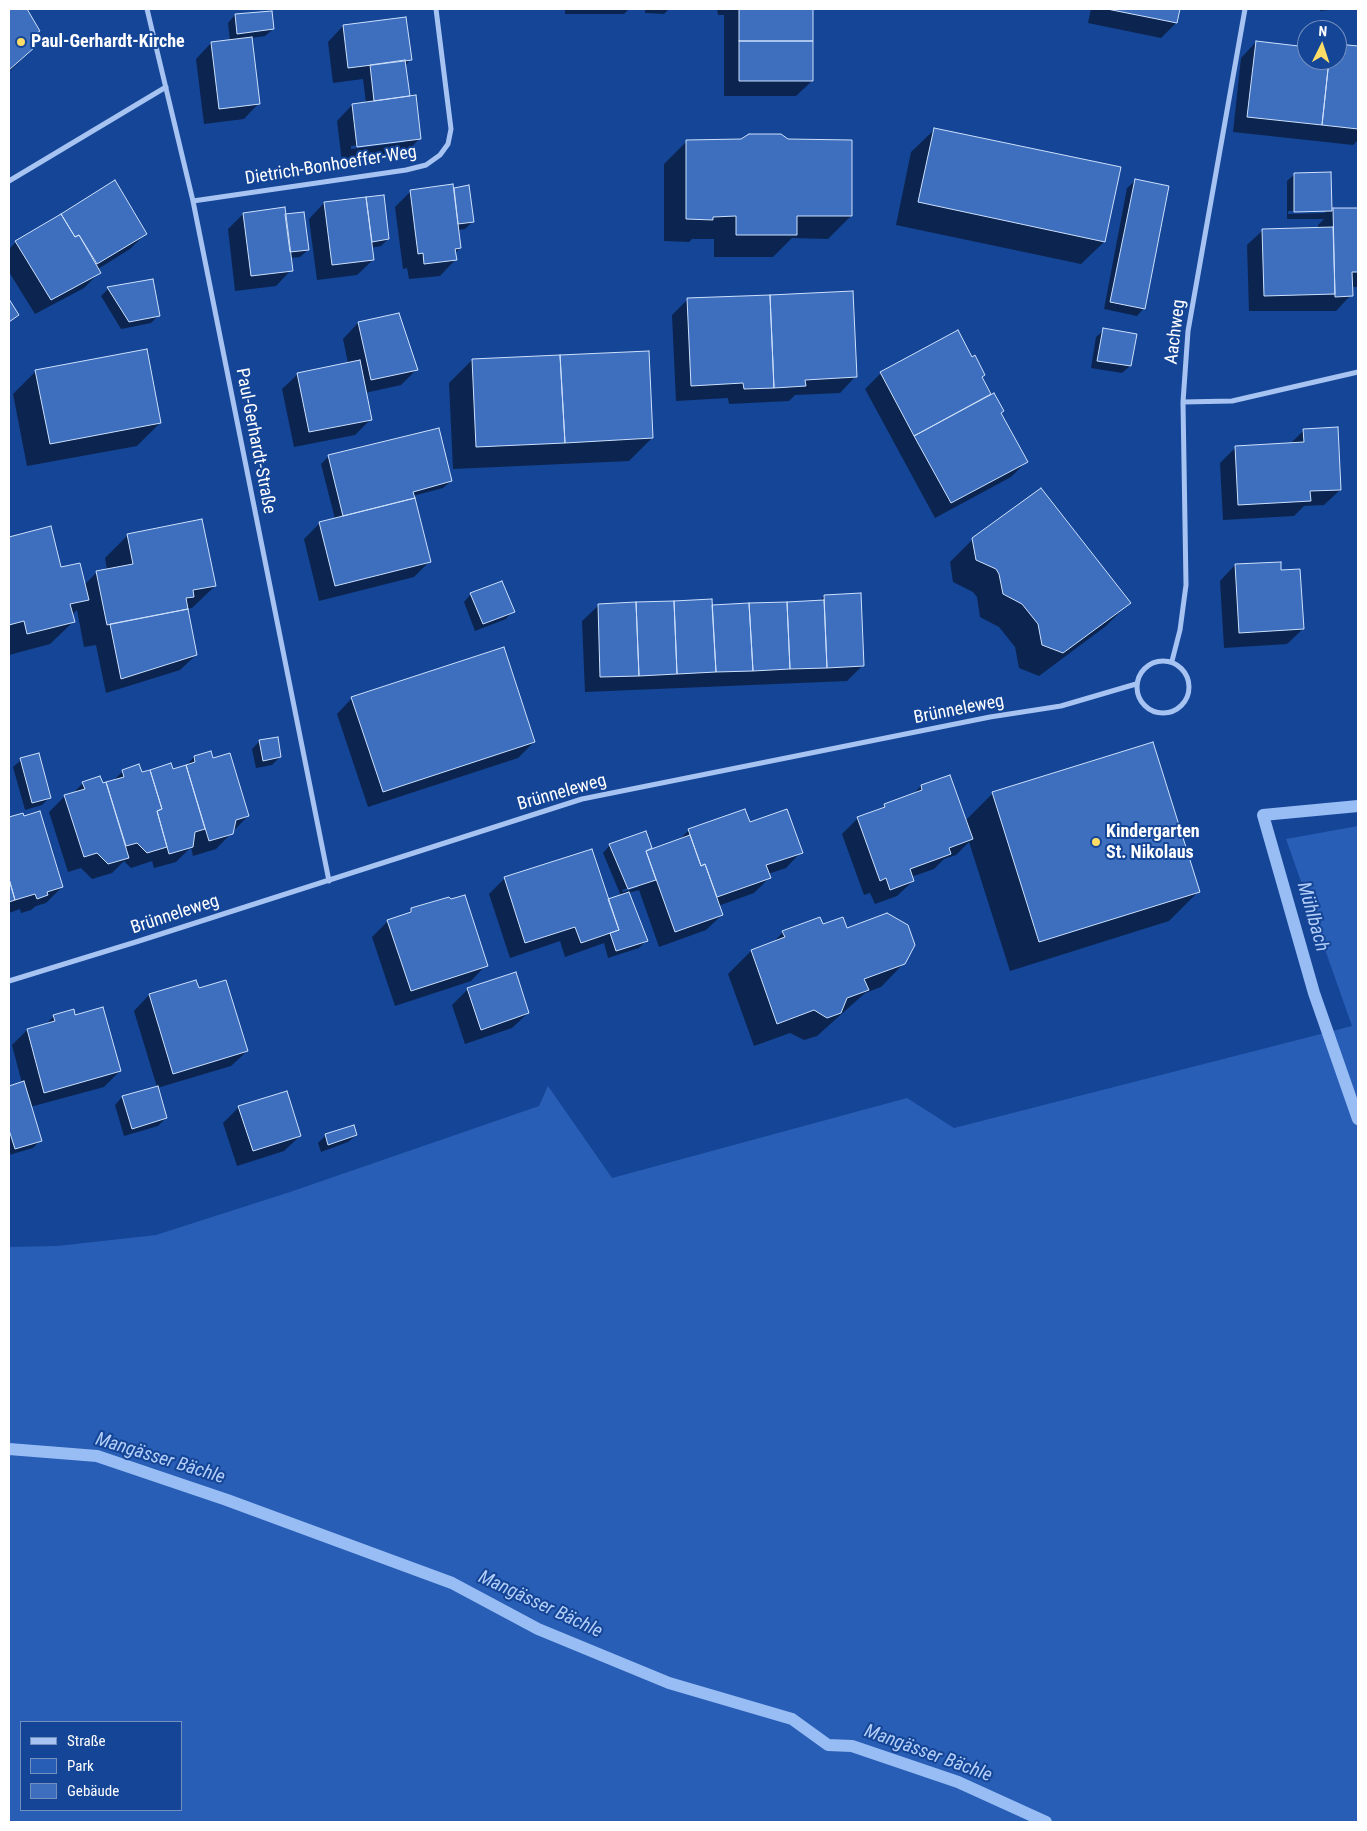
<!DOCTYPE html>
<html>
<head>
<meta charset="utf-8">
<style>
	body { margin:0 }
	#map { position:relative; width:1367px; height:1831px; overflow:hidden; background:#154596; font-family:"Roboto Condensed",sans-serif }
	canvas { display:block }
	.frame { position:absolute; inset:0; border:10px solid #fff; pointer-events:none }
	.legend { position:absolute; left:20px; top:1721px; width:162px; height:90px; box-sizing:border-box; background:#154596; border:1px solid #738fc0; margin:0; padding:6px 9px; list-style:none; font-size:15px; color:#fff }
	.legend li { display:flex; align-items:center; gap:10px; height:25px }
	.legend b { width:25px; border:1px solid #738fc0 }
	.north { position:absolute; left:1297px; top:20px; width:50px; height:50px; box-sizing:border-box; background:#154596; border:1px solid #738fc0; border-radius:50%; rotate:4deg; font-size:14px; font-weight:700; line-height:20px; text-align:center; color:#fff }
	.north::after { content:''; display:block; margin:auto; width:18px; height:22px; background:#ffdd67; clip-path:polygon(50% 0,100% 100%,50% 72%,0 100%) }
</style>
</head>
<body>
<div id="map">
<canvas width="1367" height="1831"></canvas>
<div class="frame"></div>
<ul class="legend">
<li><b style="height:6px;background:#a6c3f2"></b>Straße</li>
<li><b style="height:14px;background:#285eb5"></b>Park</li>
<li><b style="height:14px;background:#3d6fbe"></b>Gebäude</li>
</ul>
<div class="north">N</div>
</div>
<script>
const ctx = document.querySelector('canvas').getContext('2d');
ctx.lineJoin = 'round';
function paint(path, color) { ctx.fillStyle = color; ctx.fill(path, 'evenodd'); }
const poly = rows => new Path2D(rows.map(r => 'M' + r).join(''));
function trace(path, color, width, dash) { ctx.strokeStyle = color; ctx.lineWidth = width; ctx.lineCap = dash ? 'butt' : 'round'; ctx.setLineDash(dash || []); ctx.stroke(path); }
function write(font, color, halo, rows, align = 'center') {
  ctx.font = font + ' "Roboto Condensed",sans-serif'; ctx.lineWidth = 4; ctx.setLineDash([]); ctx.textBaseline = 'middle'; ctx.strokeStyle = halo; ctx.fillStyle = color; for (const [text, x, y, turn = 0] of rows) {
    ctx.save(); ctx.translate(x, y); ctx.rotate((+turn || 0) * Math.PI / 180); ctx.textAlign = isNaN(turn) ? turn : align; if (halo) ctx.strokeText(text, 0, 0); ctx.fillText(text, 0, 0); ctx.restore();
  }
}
const green = poly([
	[1358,826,1358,1822,9,1822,9,1247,57,1246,156,1235,290,1192,539,1106,548,1086,612,1178,907,1098,954,1128,1352,1026,1286,839],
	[21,1722,181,1722,181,1810,21,1810]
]);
const shadow = poly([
	[9,9,25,9,38,31,30,39,34,47,9,72],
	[565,9,629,9,624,14,565,14],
	[645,9,669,9,664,14,645,13],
	[717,9,812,9,812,81,796,96,724,96,724,15,718,15],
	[1091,9,1179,9,1176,23,1161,38,1088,23],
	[1320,9,1338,9,1320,11],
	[235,15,273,29,265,36,251,38,259,103,244,119,204,124,196,59,211,43,230,41,228,23],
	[405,19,410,60,405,66,409,98,420,138,405,154,342,162,337,121,352,105,366,103,363,79,333,83,328,42,343,26],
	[405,140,405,142,351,149,351,146],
	[1256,42,1307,48,1307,60,1337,60,1337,45,1358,47,1358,140,1353,145,1233,132,1241,58],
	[934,130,1104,242,1081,264,896,225,911,152],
	[687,141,851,216,828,239,792,238,773,257,714,257,714,239,692,239,689,242,664,241,664,164],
	[1295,174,1330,174,1331,212,1333,209,1358,209,1358,287,1351,287,1351,295,1336,311,1249,311,1247,245,1263,230,1318,229,1318,225,1324,219,1287,219,1287,181],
	[1325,210,1325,213,1288,214,1288,211],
	[1135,181,1144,308,1137,316,1104,309,1127,188],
	[114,182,145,234,130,249,98,269,100,272,84,288,35,314,9,272,9,249,16,242],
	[468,187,472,222,465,229,458,230,460,248,455,253,455,260,440,276,409,279,407,268,403,269,395,207,411,191],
	[383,197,388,239,381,246,371,248,373,260,357,275,317,280,309,219,324,203],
	[243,214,285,217,308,250,300,257,290,258,291,270,276,286,235,291,228,229],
	[152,280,159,315,151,323,121,329,101,296,108,289],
	[687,300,855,377,840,393,795,395,789,401,729,404,728,398,676,401,672,315],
	[358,323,416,370,401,385,365,393,370,420,355,435,294,447,282,389,298,374,348,363,343,339],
	[1104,330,1135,335,1130,366,1122,373,1091,368,1096,337],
	[472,360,652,438,629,461,453,469,449,383],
	[36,371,160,423,137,446,27,466,13,394],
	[881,373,981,377,1003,411,1000,414,1026,462,1011,477,935,518,865,389],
	[438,429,451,481,443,488,413,496,429,562,414,577,319,601,304,539,320,523,335,519,321,464,328,457],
	[1304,430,1340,490,1324,505,1304,506,1294,516,1223,520,1220,463,1235,448,1290,444],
	[50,527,60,568,84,585,97,572,107,570,105,558,128,535,215,586,192,608,187,609,196,655,180,670,106,693,96,645,84,647,77,610,72,615,73,622,50,644,9,655,9,538],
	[973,539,1129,603,1106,626,1039,676,1019,668,1015,647,999,627,980,617,977,597,973,592,953,582,950,562],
	[1235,565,1280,571,1303,629,1287,644,1224,648,1220,581],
	[471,594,513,611,506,619,475,631,464,602],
	[824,596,862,666,847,681,585,692,582,621,598,606,711,606,819,602],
	[352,698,534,742,518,758,368,807,337,714],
	[260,741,280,757,272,765,256,768,252,749],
	[194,757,212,760,248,816,216,849,193,856,191,847,176,862,154,868,152,861,131,868,124,861,112,873,92,879,81,868,68,872,49,812,65,796,72,794,83,783,102,785,112,782,123,771,141,773,172,771,185,767],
	[21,760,50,797,42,805,25,810,13,767],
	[950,776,965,821,993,793,1199,891,1169,921,1010,971,969,842,956,855,944,859,934,869,911,877,913,881,897,896,875,904,870,893,864,895,842,834,858,818,912,795,921,786],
	[22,814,62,887,46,903,36,906,31,910,21,913,20,909,9,913,9,818],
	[749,824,801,852,786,868,768,874,769,878,754,893,718,906,722,915,706,930,659,947,639,890,628,893,647,940,639,948,608,958,604,943,565,957,560,941,510,958,489,894,505,878,608,901,621,896,603,853,610,845,651,848,647,852,678,841,689,830],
	[638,885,638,887,623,892,622,890],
	[412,909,486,965,471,981,395,1006,372,937,388,921,406,915],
	[822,926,846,930,904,963,881,987,865,993,817,1036,804,1040,790,1033,754,1046,728,974,751,951,772,944,783,932],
	[198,989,247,1051,231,1066,157,1088,166,1118,158,1126,124,1136,115,1105,122,1097,157,1087,134,1011,149,995],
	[468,989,528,1013,512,1028,465,1044,452,1005],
	[54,1016,74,1016,120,1071,104,1087,30,1107,41,1140,33,1148,9,1155,9,1087,22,1083,12,1045,27,1030,45,1025],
	[239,1107,300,1136,284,1151,237,1166,223,1123],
	[326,1135,356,1135,348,1142,321,1152,318,1143]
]);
const stream = poly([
	[1358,806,1263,815,1314,993,1358,1119],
	[9,1449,97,1456,227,1500,452,1583,538,1629,669,1683,792,1719,828,1745,852,1746,958,1782,1046,1822]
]);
const building = poly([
	[9,9,27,9,40,31,30,37,35,47,9,70,9,9],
	[739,9,813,9,813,41,739,41,739,9],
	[1107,9,1180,9,1177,23,1107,9],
	[272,11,274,29,237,34,235,14,272,11],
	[406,17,412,60,348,68,343,25,406,17],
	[252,37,260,104,219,109,211,42,252,37],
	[739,41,813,41,813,81,739,81,739,41],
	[1256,41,1307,47,1307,60,1329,60,1322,125,1247,117,1256,41],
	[1337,44,1358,46,1358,129,1322,125,1329,60,1337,60,1337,44],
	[405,60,410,96,374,101,370,65,405,60],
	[416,95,421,139,357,147,352,104,416,95],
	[934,128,1121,167,1105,242,918,202,934,128],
	[749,134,781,134,788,139,852,140,852,216,797,216,797,235,736,235,736,216,713,217,713,220,686,219,686,140,741,139,749,134],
	[1331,172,1332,211,1294,212,1294,173,1331,172],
	[1135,179,1169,186,1145,309,1110,302,1135,179],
	[115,180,147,234,97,264,79,235,75,237,61,214,115,180],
	[453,184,461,248,455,249,457,260,424,264,423,253,418,254,410,190,453,184],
	[469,185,474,222,458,224,454,188,469,185],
	[384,195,389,239,372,242,366,197,384,195],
	[366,197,374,260,332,265,324,202,366,197],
	[285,207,293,271,251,276,243,213,285,207],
	[1333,208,1358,208,1358,272,1352,272,1353,296,1335,297,1333,208],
	[304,212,309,250,290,252,285,214,304,212],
	[61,214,75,237,79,235,101,273,51,300,15,241,61,214],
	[1333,227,1335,294,1264,296,1262,229,1333,227],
	[153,279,160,316,129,322,107,287,153,279],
	[853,291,857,377,805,380,806,386,774,388,770,295,853,291],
	[770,295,774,388,744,389,743,383,691,386,687,298,770,295],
	[9,299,19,315,9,322,9,299],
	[399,313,418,370,371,380,358,322,399,313],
	[1103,328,1137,334,1131,366,1097,361,1103,328],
	[958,330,972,357,975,355,985,375,982,377,991,394,914,436,880,372,958,330],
	[147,349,161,423,50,444,35,370,147,349],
	[649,351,653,438,565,443,560,355,649,351],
	[560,355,565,443,476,447,472,359,560,355],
	[360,360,372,420,309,432,297,373,360,360],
	[994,393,1004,411,1001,413,1028,462,951,503,914,436,994,393],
	[1338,427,1341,490,1310,491,1311,501,1238,505,1235,446,1304,442,1303,429,1338,427],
	[439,428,452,481,413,492,415,498,343,516,328,455,439,428],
	[1041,488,1131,603,1063,653,1042,645,1038,624,1022,604,1003,594,999,574,996,569,976,560,972,538,1041,488],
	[415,498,431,562,335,586,319,522,415,498],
	[202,519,216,586,193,590,194,597,186,598,188,609,107,625,96,571,133,564,127,534,202,519],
	[51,526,61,567,80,563,89,600,70,604,75,622,27,634,24,621,9,625,9,537,51,526],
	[1281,562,1281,570,1300,569,1304,629,1239,633,1235,564,1281,562],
	[502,581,515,612,483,624,470,593,502,581],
	[861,593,864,666,827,668,824,595,861,593],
	[712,599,716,672,677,674,674,601,712,599],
	[824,600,827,668,790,669,787,602,824,600],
	[674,601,677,674,639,676,636,602,674,601],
	[636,602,639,676,600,677,598,604,636,602],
	[787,602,790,669,753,671,749,603,787,602],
	[749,603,753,671,716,672,712,605,749,603],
	[188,609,197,655,121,679,110,624,188,609],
	[504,647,535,742,383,792,351,697,504,647],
	[278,737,281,757,263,761,259,740,278,737],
	[1153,742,1200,892,1039,942,992,792,1153,742],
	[211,751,213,758,230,753,249,816,236,820,233,834,209,841,186,765,195,762,194,756,211,751],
	[39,753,51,798,32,803,20,758,39,753],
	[171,763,173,769,186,765,205,829,195,832,193,847,169,854,157,811,162,809,150,770,171,763],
	[139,764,142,772,150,770,162,809,157,811,167,847,147,853,137,843,126,846,106,782,124,777,122,770,139,764],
	[950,775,973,839,949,848,951,854,910,869,914,881,890,890,886,878,880,881,857,817,885,807,884,804,922,790,921,785,950,775],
	[100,776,103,783,106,782,129,858,108,864,97,853,84,857,64,795,85,789,82,782,100,776],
	[745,809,750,822,787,809,803,853,766,865,771,878,717,897,705,864,701,866,688,829,745,809],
	[40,811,63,887,47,892,48,895,37,899,35,894,15,900,9,879,9,817,23,813,24,816,40,811],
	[646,831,652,848,646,851,656,880,628,889,609,844,646,831],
	[690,835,701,866,705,864,723,915,675,932,646,851,690,835],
	[592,849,619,930,581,943,575,927,525,943,504,877,592,849],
	[9,879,15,900,9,902,9,879],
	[629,892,648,941,616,951,610,933,619,930,608,899,629,892],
	[465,895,488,966,411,991,387,920,411,912,411,908,449,897,451,899,465,895],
	[887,913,908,925,915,945,905,964,864,979,869,990,847,998,841,1013,827,1018,814,1010,777,1024,751,950,785,937,782,931,820,917,823,924,843,917,847,928,887,913],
	[516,972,529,1013,481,1030,467,988,516,972],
	[196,980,199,988,226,980,248,1051,173,1074,149,994,196,980],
	[103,1007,121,1071,44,1093,27,1029,55,1021,53,1015,74,1009,75,1015,103,1007],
	[24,1081,42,1141,15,1149,9,1130,9,1086,24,1081],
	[158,1086,167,1118,132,1129,122,1096,158,1086],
	[287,1091,301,1136,253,1151,238,1106,287,1091],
	[354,1125,357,1135,328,1145,325,1134,354,1125]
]);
const street = poly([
	[147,9,193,201,329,881],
	[9,181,166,87],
	[193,201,406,170,426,165,440,155,448,144,451,129,436,9],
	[1183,402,1232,401,1358,372],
	'1137 687a26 26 0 1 1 52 0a26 26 0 1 1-52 0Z',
	[1172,661,1180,630,1186,585,1183,402,1188,331,1245,9],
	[9,981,139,941,582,799,990,717,1061,706,1136,684]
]);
const markers = [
	[21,42,5,"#ffdd67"],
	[1096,842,5,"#ffdd67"]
];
const poiNames = [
	["Paul-Gerhardt-Kirche",31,42],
	["Kindergarten",1106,832],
	["St. Nikolaus",1106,853]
];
const streetNames = [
	["Dietrich-Bonhoeffer-Weg",331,166,-9],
	["Aachweg",1176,332,-83],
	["Paul-Gerhardt-Straße",255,441,79],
	["Brünneleweg",959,710,-11],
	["Brünneleweg",562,793,-16],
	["Brünneleweg",175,915,-18]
];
const waterNames = [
	["Mühlbach",1312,917,74],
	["Mangässer Bächle",160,1459,17],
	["Mangässer Bächle",540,1605,25],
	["Mangässer Bächle",928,1754,20]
];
paint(green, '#285eb5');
paint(shadow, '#0007');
trace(stream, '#98bdf5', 12);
paint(building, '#3d6fbe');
trace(building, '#cde0fc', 1);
trace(street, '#a6c3f2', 5);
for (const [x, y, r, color] of markers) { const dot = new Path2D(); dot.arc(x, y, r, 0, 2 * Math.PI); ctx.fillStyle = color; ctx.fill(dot); trace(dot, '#154596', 2); }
write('bold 18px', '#fff', '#154596', poiNames, 'left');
write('18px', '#fff', '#154596', streetNames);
write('italic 19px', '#b2cef9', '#154596', waterNames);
</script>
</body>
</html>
